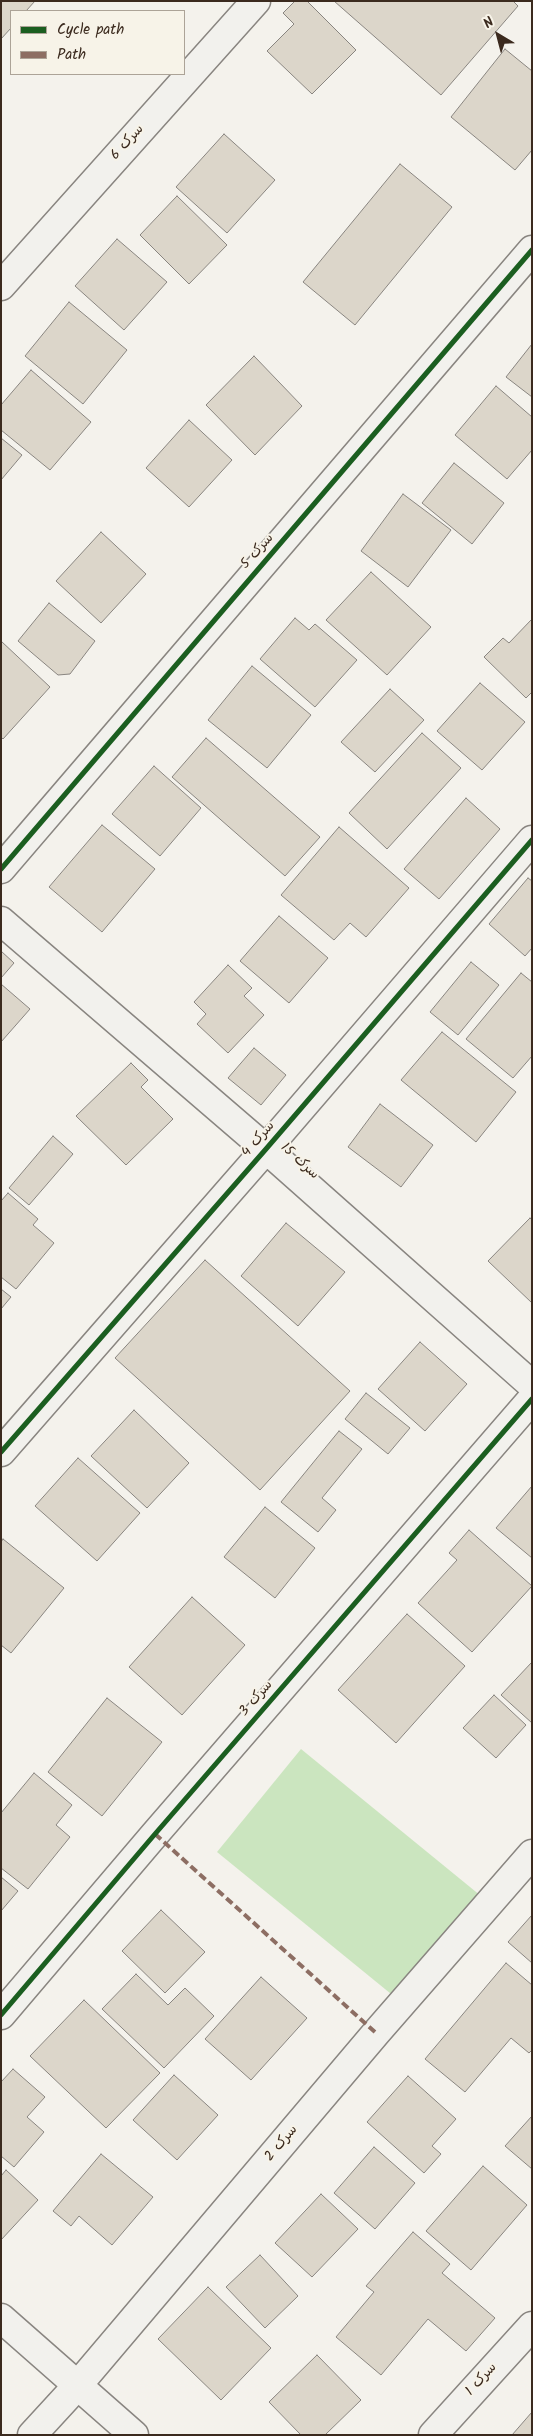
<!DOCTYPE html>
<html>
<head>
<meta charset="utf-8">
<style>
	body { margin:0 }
	#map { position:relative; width:533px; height:2436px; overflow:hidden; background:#f4f2ec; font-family:Kalam,sans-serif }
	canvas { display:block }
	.frame { position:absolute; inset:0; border:2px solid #3b2a1e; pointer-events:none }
	.legend { position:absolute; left:10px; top:10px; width:175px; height:65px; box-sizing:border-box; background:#f7f3e8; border:1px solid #aca397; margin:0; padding:6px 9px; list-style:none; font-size:15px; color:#3b2a1e }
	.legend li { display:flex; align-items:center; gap:10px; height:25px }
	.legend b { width:25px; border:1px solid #aca397 }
	.north { position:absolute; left:473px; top:10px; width:50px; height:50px; -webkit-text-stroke:4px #f7f3e8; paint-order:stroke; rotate:323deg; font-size:14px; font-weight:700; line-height:20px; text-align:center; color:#3b2a1e }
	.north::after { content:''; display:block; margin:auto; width:18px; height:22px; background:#3b2a1e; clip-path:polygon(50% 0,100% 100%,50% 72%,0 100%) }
</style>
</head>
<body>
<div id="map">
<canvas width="533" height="2436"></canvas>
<div class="frame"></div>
<ul class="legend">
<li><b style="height:6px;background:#1b5e20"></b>Cycle path</li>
<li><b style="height:6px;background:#8d6e63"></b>Path</li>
</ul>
<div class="north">N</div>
</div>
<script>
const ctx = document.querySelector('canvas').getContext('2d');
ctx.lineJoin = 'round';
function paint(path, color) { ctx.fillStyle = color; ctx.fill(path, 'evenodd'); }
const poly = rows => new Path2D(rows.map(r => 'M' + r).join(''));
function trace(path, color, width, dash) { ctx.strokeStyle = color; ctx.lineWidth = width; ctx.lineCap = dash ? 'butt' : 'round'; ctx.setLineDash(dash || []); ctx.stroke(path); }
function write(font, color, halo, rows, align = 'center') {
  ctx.font = font + ' Kalam,"Playpen Sans Arabic",sans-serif'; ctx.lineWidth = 4; ctx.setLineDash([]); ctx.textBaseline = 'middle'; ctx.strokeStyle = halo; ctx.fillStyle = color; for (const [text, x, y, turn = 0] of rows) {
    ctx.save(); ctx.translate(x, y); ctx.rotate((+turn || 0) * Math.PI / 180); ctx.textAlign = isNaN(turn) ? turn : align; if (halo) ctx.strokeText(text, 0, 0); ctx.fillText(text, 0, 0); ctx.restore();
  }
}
const green = poly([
	[301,1749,481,1896,396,1998,217,1852]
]);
const building = poly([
	[1,1,35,1,26,11,11,11,11,28,1,39,1,1],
	[295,1,307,1,356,50,312,94,267,51,294,24,283,13,295,1],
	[334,1,513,1,518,6,441,95,334,1],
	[505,49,532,71,532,150,515,170,451,117,505,49],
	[224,134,275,180,227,233,176,187,224,134],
	[400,164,452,207,355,325,303,282,400,164],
	[177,196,227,245,189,284,140,235,177,196],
	[117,239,167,282,124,330,75,286,117,239],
	[69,302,127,350,83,404,25,356,69,302],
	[532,344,532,397,506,377,532,344],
	[254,356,302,406,255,455,206,405,254,356],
	[31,370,91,422,50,470,1,430,1,405,31,370],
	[496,386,532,417,532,450,507,479,455,435,496,386],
	[189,420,232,460,189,507,146,468,189,420],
	[1,438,22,455,1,480,1,438],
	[454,463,504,503,472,544,422,503,454,463],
	[403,494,451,530,408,587,361,551,403,494],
	[101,532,146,574,101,623,56,581,101,532],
	[371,572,431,627,387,675,326,620,371,572],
	[49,603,95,641,70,674,58,675,18,641,49,603],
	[295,618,309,630,315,624,357,660,315,707,260,659,295,618],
	[532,619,532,692,526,698,484,657,503,638,509,643,532,619],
	[1,641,50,687,3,739,1,737,1,641],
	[252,666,311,715,267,768,208,720,252,666],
	[480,683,525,722,482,770,437,731,480,683],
	[390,689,424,720,375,772,341,742,390,689],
	[422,733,461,768,387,849,349,813,422,733],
	[206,738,320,837,285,876,172,777,206,738],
	[154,766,201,808,160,856,112,814,154,766],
	[466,798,500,829,439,899,404,869,466,798],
	[102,825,155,869,102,932,49,887,102,825],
	[339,827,409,888,366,937,350,923,334,940,281,895,339,827],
	[528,878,532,881,532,948,525,956,489,924,528,878],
	[279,916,328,958,289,1003,240,961,279,916],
	[1,951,14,963,1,978,1,951],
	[471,962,499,985,458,1035,430,1012,471,962],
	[228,965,252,988,244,996,264,1015,228,1053,197,1024,206,1014,194,1002,228,965],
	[521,973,532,982,532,1056,513,1078,466,1039,521,973],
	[1,984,30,1009,1,1042,1,984],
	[442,1032,516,1092,476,1142,401,1080,442,1032],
	[254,1048,286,1075,261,1105,228,1078,254,1048],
	[131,1063,148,1080,141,1087,173,1119,126,1165,76,1116,131,1063],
	[380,1104,433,1145,401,1187,348,1147,380,1104],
	[53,1136,73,1154,29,1205,9,1188,53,1136],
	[8,1193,38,1219,33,1225,54,1243,16,1289,1,1277,1,1201,8,1193],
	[530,1218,532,1220,532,1303,488,1261,530,1218],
	[286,1223,345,1272,298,1326,241,1276,286,1223],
	[205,1260,350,1391,260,1490,115,1358,205,1260],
	[1,1289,11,1297,1,1309,1,1289],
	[420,1342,467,1384,425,1431,378,1389,420,1342],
	[366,1393,410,1428,388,1454,345,1419,366,1393],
	[134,1410,189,1463,147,1508,91,1456,134,1410],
	[339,1431,362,1449,322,1498,336,1510,318,1532,281,1502,339,1431],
	[78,1458,140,1513,97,1561,35,1506,78,1458],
	[532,1486,532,1558,496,1528,532,1486],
	[265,1507,315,1548,275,1598,224,1557,265,1507],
	[469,1530,532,1586,472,1652,418,1603,457,1560,449,1553,469,1530],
	[3,1539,64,1588,11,1653,1,1645,1,1542,3,1539],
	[192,1597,245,1645,182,1715,129,1667,192,1597],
	[407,1614,465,1666,396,1743,338,1690,407,1614],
	[532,1662,532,1723,501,1695,532,1662],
	[494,1695,526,1725,496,1758,463,1728,494,1695],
	[107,1698,162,1742,102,1816,48,1772,107,1698],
	[34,1773,72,1805,56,1825,70,1837,28,1889,1,1868,1,1813,34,1773],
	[1,1877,18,1891,1,1911,1,1877],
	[161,1910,205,1952,165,1993,122,1951,161,1910],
	[532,1915,532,1963,508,1942,532,1915],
	[506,1963,532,1985,532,2050,529,2053,511,2038,465,2092,425,2059,506,1963],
	[136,1974,168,2005,185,1988,214,2016,164,2068,102,2009,136,1974],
	[261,1977,307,2018,251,2080,205,2039,261,1977],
	[84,2000,160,2073,106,2128,30,2056,84,2000],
	[13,2069,45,2097,27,2117,44,2132,14,2167,1,2156,1,2082,13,2069],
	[174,2075,218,2115,177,2160,133,2120,174,2075],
	[408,2076,456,2119,432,2146,441,2154,424,2173,367,2122,408,2076],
	[532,2116,532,2169,505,2146,532,2116],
	[374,2147,415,2183,375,2229,334,2193,374,2147],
	[101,2154,153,2197,112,2245,79,2216,71,2226,53,2211,101,2154],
	[483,2166,527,2205,471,2270,426,2231,483,2166],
	[6,2170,38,2200,1,2240,1,2176,6,2170],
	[321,2194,358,2229,312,2277,275,2243,321,2194],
	[413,2232,450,2264,442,2273,495,2318,466,2351,428,2319,381,2375,336,2337,374,2292,366,2286,413,2232],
	[260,2255,298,2296,265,2328,226,2287,260,2255],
	[208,2287,271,2348,221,2400,158,2339,208,2287],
	[317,2355,361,2400,325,2435,301,2435,269,2402,317,2355],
	[532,2412,532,2435,512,2435,532,2412]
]);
const street = poly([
	[1,286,256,1],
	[1,869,532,250],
	[1,921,266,1149,532,1385],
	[1,1452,266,1149,532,840],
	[1,2015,155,1834,532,1399],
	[32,2435,77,2386,376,2033,532,1854],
	[433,2435,532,2326]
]);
const secondary = poly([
	[1,2318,134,2435]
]);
const quiet = poly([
	[155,1834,376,2033]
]);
const cycleway = poly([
	[1,869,532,250],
	[1,1452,266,1149,532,840],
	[1,2015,155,1834,532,1399]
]);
const streetNames = [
	["سرک 6",128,143,-48],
	["سرک 5",258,552,-49],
	["سرک 4",259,1140,-49],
	["سرک 15",299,1162,42],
	["سرک 3",257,1699,-49],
	["سرک 2",282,2144,-50],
	["سرک 1",482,2380,-48]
];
paint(green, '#cbe5bf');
paint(building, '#dcd6ca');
trace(building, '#898580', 1);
trace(street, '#898580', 31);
trace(secondary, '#898580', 31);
trace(street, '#f2f1ed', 28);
trace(secondary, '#f2f1ed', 28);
trace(quiet, '#8d6e63', 4, [8, 4]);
trace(cycleway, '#1b5e20', 5);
write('14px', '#3b2a1e', '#f7f3e8', streetNames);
</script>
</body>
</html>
